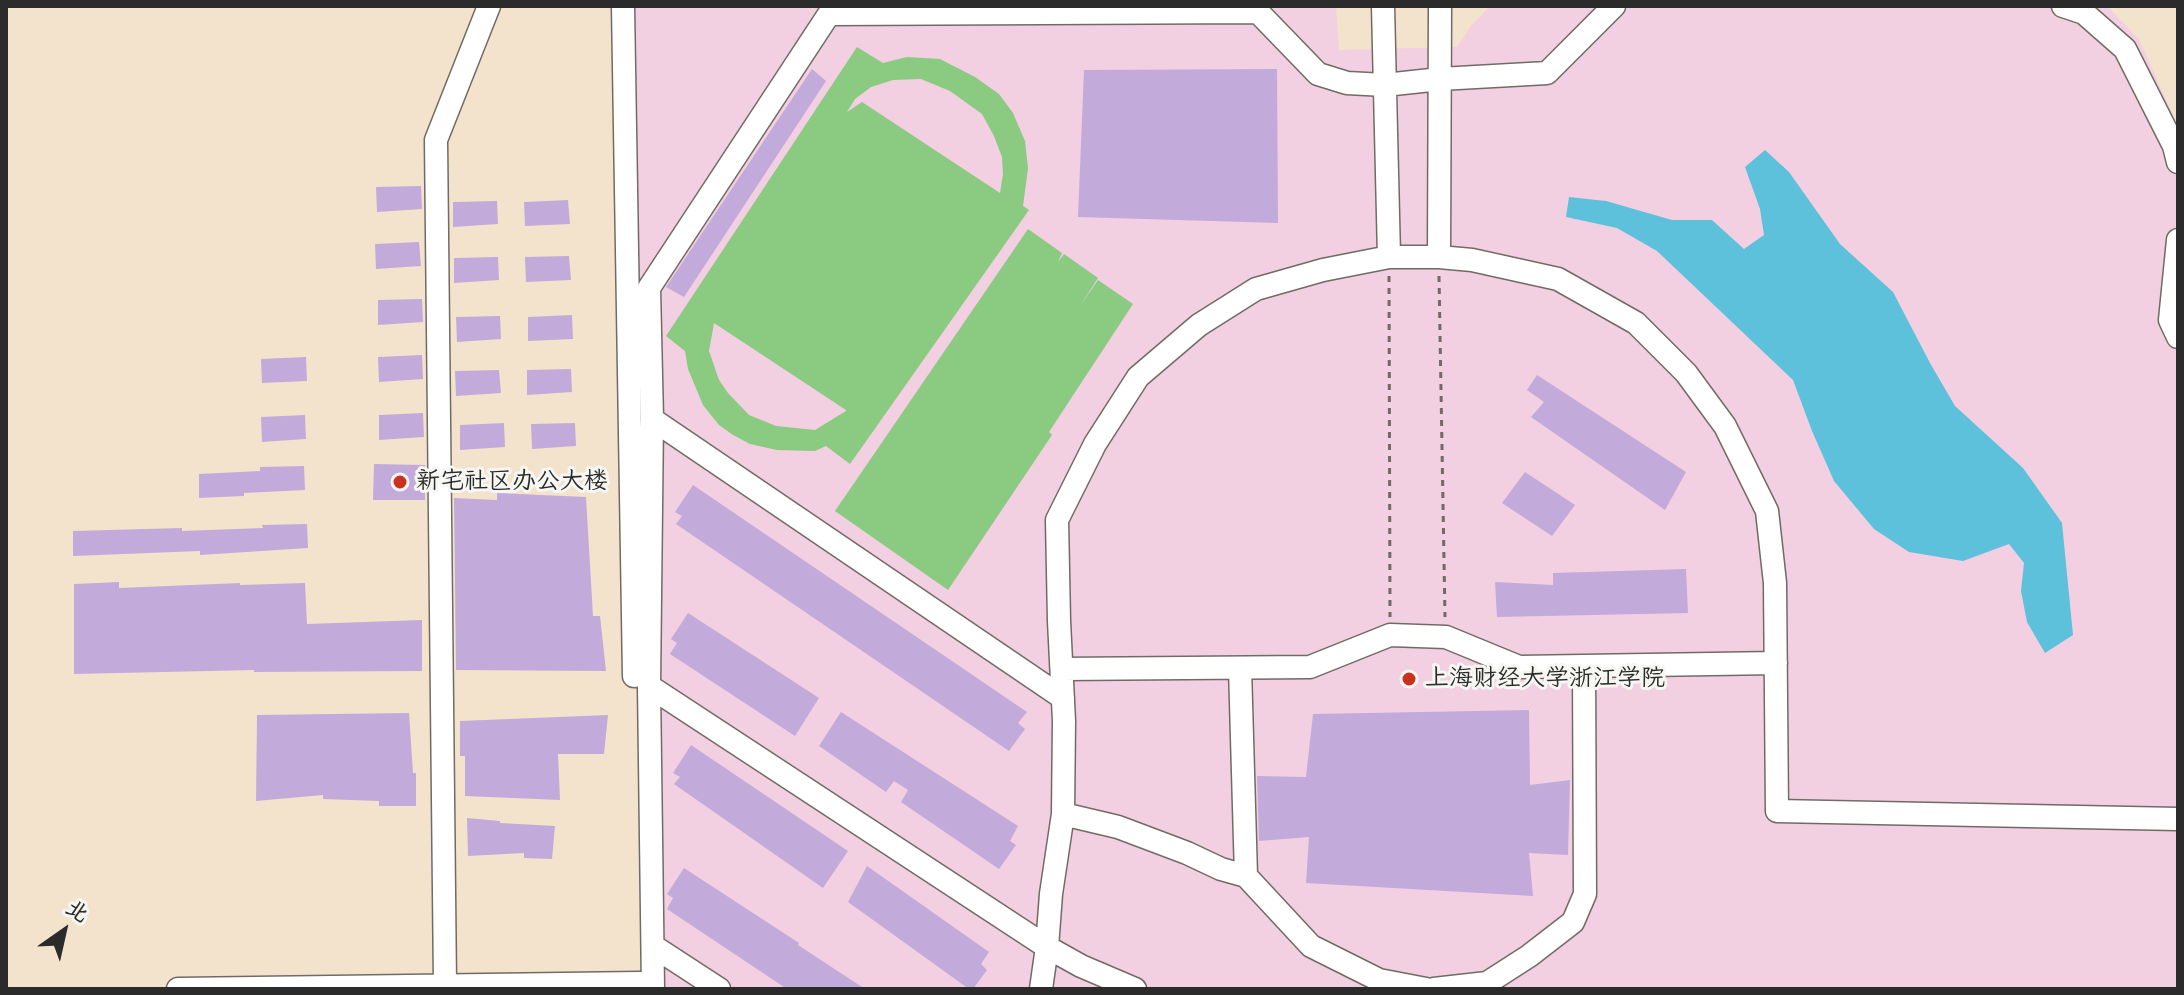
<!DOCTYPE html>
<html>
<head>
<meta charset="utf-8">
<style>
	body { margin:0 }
	#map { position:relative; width:2184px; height:995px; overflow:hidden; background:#f3e3cd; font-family:Sriracha,"LXGW WenKai TC",sans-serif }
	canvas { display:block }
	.frame { position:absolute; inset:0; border:8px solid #2b2b2b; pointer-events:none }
	.north { position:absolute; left:24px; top:891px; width:80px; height:80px; -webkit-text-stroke:6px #f6f6f2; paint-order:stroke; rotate:34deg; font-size:22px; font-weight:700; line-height:32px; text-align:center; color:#2b2b2b }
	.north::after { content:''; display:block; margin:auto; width:28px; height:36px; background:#2b2b2b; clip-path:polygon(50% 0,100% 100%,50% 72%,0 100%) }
</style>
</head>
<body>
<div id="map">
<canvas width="2184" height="995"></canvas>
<div class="frame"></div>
<div class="north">北</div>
</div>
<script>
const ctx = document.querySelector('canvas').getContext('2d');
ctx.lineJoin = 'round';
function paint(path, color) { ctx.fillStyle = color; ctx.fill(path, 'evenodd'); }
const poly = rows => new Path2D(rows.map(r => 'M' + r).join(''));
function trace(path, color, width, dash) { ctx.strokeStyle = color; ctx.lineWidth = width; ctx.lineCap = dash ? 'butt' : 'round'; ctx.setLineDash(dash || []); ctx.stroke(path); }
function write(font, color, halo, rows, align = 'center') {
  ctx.font = font + ' Sriracha,"LXGW WenKai TC",sans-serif'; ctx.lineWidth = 6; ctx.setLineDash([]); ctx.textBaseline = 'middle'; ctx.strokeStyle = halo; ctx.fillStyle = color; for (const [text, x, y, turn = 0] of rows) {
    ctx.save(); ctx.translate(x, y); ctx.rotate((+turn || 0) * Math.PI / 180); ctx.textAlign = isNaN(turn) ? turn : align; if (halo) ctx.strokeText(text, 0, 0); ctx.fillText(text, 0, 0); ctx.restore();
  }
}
const built = poly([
	[635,6,1336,6,1339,50,1457,47,1471,26,1490,6,2107,6,2139,39,2178,127,2178,989,643,989,636,368]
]);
const green = poly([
	[857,47,883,63,907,57,940,59,975,77,999,94,1013,113,1025,141,1028,168,1023,206,1029,210,850,464,826,446,815,451,777,450,750,444,733,435,719,425,703,405,688,369,685,351,666,336],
	[921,79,950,91,982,114,994,136,1002,157,1003,174,1000,193,862,102,847,112,855,99,871,87,893,80],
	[714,323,846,410,846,411,815,430,776,426,749,415,728,393,719,380,709,351],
	[1028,229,1062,253,1058,262,1064,254,1098,278,1080,306,1098,280,1133,304,1049,432,1052,435,948,590,835,511]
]);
const water = poly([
	[1765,150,1789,172,1840,244,1893,292,1930,363,1955,406,2023,468,2062,523,2073,635,2045,653,2027,622,2021,591,2024,563,2009,544,1963,561,1909,552,1874,529,1834,481,1812,431,1793,380,1657,251,1617,228,1566,217,1569,197,1606,201,1672,220,1712,220,1744,249,1764,235,1760,209,1745,167]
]);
const building = poly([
	[812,69,826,81,684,297,666,287],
	[1277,69,1278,223,1078,217,1084,70],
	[421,186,422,209,377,212,376,187],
	[568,200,570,224,525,226,524,202],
	[497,201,498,224,453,227,453,202],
	[419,242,421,266,376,269,375,244],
	[569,256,571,280,526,282,525,257],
	[498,257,499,280,454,283,454,258],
	[422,299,423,322,378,325,378,300],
	[572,315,573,339,528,341,528,317],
	[500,316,501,339,457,342,456,317],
	[422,355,423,379,379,382,378,357],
	[306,357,307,381,262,383,261,359],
	[571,369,572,392,527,395,527,370],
	[499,370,501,393,456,396,455,371],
	[1537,375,1686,472,1665,510,1531,417,1544,402,1527,390],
	[423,413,424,437,379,440,379,415],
	[305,415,306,439,262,442,261,417],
	[504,423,505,447,460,450,460,425],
	[575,423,576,446,532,449,531,424],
	[374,464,425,465,425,500,373,500],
	[304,466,305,490,244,493,244,496,199,498,199,474,260,471,260,467],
	[1525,472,1575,505,1552,536,1502,503],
	[693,485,1027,712,1018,723,1025,729,1009,751,676,524,682,516,675,512],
	[497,493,586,497,593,616,600,616,606,671,456,670,454,498,497,500],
	[307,524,308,548,200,555,200,551,73,556,73,531,182,528,182,531,263,528,262,525],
	[1686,569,1688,613,1497,617,1495,582,1553,585,1553,573],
	[119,582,119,588,240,583,240,585,305,583,307,624,422,620,422,671,254,672,254,670,74,674,74,584],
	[688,613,819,698,795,736,670,654,677,643,671,639],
	[1529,710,1530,785,1570,780,1568,855,1529,853,1533,896,1306,883,1309,837,1259,841,1257,776,1306,777,1313,714],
	[841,712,1018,826,1010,841,1016,845,999,869,901,802,908,790,894,781,886,792,819,746],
	[409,713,413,773,416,773,416,806,379,806,379,801,323,799,323,795,256,801,257,715],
	[608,715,604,754,558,754,560,800,465,796,465,756,460,756,460,721],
	[691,745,848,851,823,888,674,784,680,777,673,773],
	[467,818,500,821,500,823,555,826,552,859,524,858,524,853,468,856],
	[867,866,989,952,981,964,987,970,973,989,969,989,848,902],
	[684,868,799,943,798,945,865,989,787,989,667,909,673,898,667,894]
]);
const path = poly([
	[1389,276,1390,617],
	[1439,276,1445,617]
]);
const minor = poly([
	[623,6,634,676],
	[1383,6,1389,257],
	[2063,6,2084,13,2125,49,2174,146,2178,162],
	[2178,240,2170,320,2178,337],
	[1439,257,1440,6],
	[652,419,1063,698],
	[1062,669,1310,667,1390,635,1446,637,1519,667,1776,663],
	[649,686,1047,947,1081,966,1135,989],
	[1063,814,1118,827,1187,853,1221,869,1246,876,1240,668],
	[1246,876,1311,946,1379,980,1426,989],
	[653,946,719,989],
	[445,985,436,140,489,6],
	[178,989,640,983],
	[653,989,649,686,652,419,649,288,829,14,1258,12,1318,74,1347,83,1385,85,1440,79,1547,73,1614,6],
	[1041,989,1047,947,1051,894,1063,814,1064,721,1059,621,1057,520,1095,444,1138,377,1199,325,1256,289,1323,270,1389,257,1439,257,1472,260,1558,279,1636,323,1686,373,1725,426,1767,511,1775,583,1777,811,2178,819],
	[1434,989,1487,983,1529,956,1573,922,1585,894,1584,666]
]);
const markers = [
	[400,482,8,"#c8321e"],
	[1409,679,8,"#c8321e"]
];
const poiNames = [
	["新宅社区办公大楼",416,482],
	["上海财经大学浙江学院",1425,679]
];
paint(built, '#f2cfe1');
paint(green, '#8aca81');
paint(water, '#5ec1dc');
paint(building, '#c2abdb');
trace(minor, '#716b64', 25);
trace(path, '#716b64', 3, [6, 6]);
trace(minor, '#fff', 22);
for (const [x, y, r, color] of markers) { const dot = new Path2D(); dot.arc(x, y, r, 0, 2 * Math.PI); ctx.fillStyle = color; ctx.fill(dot); trace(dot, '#f6f6f2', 3); }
write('24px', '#2b2b2b', '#f6f6f2', poiNames, 'left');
</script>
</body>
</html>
